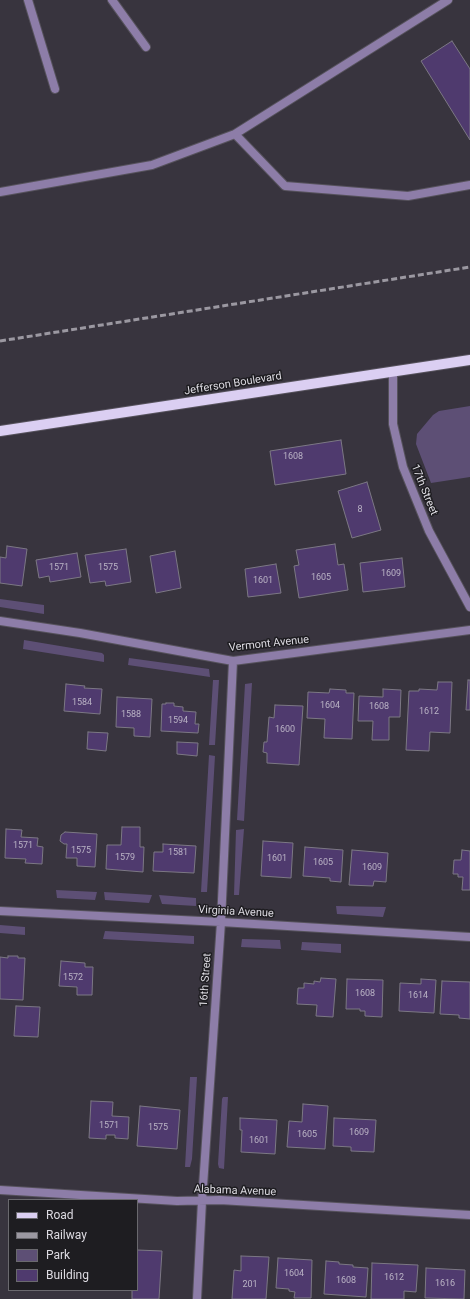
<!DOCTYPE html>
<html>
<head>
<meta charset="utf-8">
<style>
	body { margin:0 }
	#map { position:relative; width:470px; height:1299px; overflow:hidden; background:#38343e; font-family:Roboto,sans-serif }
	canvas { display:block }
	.legend { position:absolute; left:8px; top:1199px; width:130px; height:92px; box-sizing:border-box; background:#1e1d21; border:1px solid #6a696e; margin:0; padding:5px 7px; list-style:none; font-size:12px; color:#dddbe2 }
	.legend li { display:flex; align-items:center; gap:8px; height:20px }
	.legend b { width:20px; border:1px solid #6a696e }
</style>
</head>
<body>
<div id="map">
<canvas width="470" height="1299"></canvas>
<ul class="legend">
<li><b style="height:5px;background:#dbcff2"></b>Road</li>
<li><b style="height:5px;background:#9b98a1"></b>Railway</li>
<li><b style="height:11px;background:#5d4f75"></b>Park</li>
<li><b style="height:11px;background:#4f3a6e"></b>Building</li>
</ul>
</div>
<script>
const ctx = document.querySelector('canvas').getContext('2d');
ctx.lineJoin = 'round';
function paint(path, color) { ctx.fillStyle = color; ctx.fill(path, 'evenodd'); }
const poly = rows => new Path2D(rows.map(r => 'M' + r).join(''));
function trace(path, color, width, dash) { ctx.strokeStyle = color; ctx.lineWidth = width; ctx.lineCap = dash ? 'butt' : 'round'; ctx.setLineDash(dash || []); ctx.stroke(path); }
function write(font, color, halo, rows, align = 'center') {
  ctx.font = font + ' Roboto,sans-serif'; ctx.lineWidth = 3; ctx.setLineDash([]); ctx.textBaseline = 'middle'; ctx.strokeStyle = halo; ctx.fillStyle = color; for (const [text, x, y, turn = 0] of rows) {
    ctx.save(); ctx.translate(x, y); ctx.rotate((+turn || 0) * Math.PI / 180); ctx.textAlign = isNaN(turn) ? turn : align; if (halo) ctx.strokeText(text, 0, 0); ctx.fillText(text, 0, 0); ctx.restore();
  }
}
const green = poly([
	[470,406,470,477,431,483,416,444,417,434,433,415,439,411],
	[0,599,44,605,44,614,0,607],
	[24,640,102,653,104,655,104,662,23,649],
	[129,658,209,669,210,677,128,665],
	[213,680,219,680,215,745,209,745],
	[252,683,244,821,237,820,245,684],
	[209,755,215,756,207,892,201,892],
	[244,829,239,895,234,895,236,830],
	[56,890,97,892,95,900,57,898],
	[104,892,152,895,149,903,105,900],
	[159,895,196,898,196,906,162,904],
	[336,906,386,907,383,917,337,914],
	[0,925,25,927,25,935,0,933],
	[105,931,194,936,194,944,103,939],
	[242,939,280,940,281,949,241,947],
	[302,942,341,944,341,953,301,950],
	[190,1077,197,1077,192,1159,190,1167,185,1167],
	[223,1097,228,1097,224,1169,219,1168,218,1164,222,1099]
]);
const building = poly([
	[452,41,470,69,470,140,421,61,452,41],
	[341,440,346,474,275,485,270,451,341,440],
	[367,482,381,530,352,538,338,491,367,482],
	[335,544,338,565,344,564,348,590,299,598,294,566,299,565,296,550,335,544],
	[7,546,27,549,22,586,0,583,0,557,6,558,7,546],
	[126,549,131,582,106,586,105,581,90,583,85,555,126,549],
	[175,551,181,588,156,593,150,556,175,551],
	[77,553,81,577,50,582,49,576,39,578,36,560,77,553],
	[402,558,405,587,363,592,360,563,402,558],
	[276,564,281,593,248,597,245,569,276,564],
	[468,680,470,680,470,710,466,710,468,680],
	[438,682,452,682,450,733,430,732,429,751,406,750,409,691,419,691,419,689,437,690,438,682],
	[66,684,85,686,84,688,102,689,100,714,64,711,66,684],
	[330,689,346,690,346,693,354,693,352,739,324,738,325,719,307,718,308,692,329,693,330,689],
	[383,689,401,690,400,717,389,717,389,740,372,740,373,721,358,721,359,696,383,697,383,689],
	[117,697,152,699,150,737,134,736,134,728,116,727,117,697],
	[166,703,174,703,174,706,183,707,183,711,196,712,195,724,199,724,198,733,161,731,162,704,166,704,166,703],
	[275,705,303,706,299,765,267,763,267,753,263,752,264,742,267,742,269,717,274,718,275,705],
	[88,732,108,733,106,751,87,749,88,732],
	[177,742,198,743,197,756,177,754,177,742],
	[122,827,140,827,140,847,144,847,143,872,106,869,107,845,121,845,122,827],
	[6,829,22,830,21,837,38,838,37,846,43,847,42,864,25,863,26,859,5,858,6,829],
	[65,832,97,834,95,867,77,866,77,858,66,858,67,844,64,844,60,841,61,835,65,832],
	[263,841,293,843,291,878,261,876,263,841],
	[163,844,196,846,194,873,153,871,154,852,163,852,163,844],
	[305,847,343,850,341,882,330,881,330,878,303,876,305,847],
	[352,850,388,853,386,882,374,881,373,886,349,885,352,850],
	[462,850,470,851,470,890,462,890,463,877,458,877,458,874,453,874,454,860,461,860,462,850],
	[8,956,18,956,18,958,25,958,23,1000,0,999,0,957,8,958,8,956],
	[61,961,85,963,85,967,93,967,92,995,77,995,77,987,59,986,61,961],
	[321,978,336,979,333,1017,316,1016,317,1005,297,1004,298,988,304,988,304,983,314,984,314,981,320,982,321,978],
	[347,979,383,980,382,1017,365,1016,365,1011,360,1011,360,1009,346,1009,347,979],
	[421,979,436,980,434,1013,399,1011,400,983,421,984,421,979],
	[442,981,470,982,470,1019,459,1018,459,1015,440,1014,442,981],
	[16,1006,40,1007,38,1037,14,1036,16,1006],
	[91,1101,113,1102,112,1116,129,1117,128,1139,115,1138,115,1135,106,1135,106,1139,89,1138,91,1101],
	[303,1104,328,1106,325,1149,287,1147,289,1121,302,1122,303,1104],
	[140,1106,180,1110,177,1149,137,1146,140,1106],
	[240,1118,277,1120,275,1154,241,1152,242,1130,240,1130,240,1118],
	[334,1118,376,1120,374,1152,351,1151,351,1147,333,1146,334,1118],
	[137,1250,162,1251,159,1299,132,1299,132,1290,137,1290,137,1250],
	[241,1256,269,1257,266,1299,232,1299,234,1270,241,1271,241,1256],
	[278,1258,312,1260,311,1298,294,1298,295,1292,289,1291,289,1289,276,1288,278,1258],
	[326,1261,339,1262,339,1264,353,1265,353,1267,368,1268,366,1297,324,1294,326,1261],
	[372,1263,418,1265,416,1292,404,1291,404,1299,371,1299,372,1263],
	[426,1268,465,1270,464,1299,425,1298,426,1268]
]);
const service = poly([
	[28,0,55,89],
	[112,0,146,47],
	[235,134,448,0],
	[0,192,152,165,235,134,285,186,408,196,470,185]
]);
const minor = poly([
	[393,372,393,424,403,467,429,531,470,607],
	[0,621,80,633,233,661,470,630],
	[0,911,221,922,470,937],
	[0,1190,177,1201,220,1200,470,1215],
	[197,1299,202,1201,221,922,233,661]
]);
const primary = poly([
	[0,431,470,360]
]);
const rail = poly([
	[0,341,470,267]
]);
const numberNames = [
	["1608",293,457],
	["8",360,510],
	["1571",59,568],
	["1575",108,568],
	["1609",391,574],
	["1605",321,578],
	["1601",263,581],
	["1584",82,703],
	["1604",330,706],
	["1608",379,707],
	["1612",429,712],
	["1588",131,715],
	["1594",178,721],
	["1600",285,730],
	["1571",23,846],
	["1575",81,851],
	["1581",178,853],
	["1579",125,858],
	["1601",277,859],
	["1605",323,863],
	["1609",372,868],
	["1572",73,978],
	["1608",365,994],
	["1614",418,996],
	["1571",109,1126],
	["1575",158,1128],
	["1609",359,1133],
	["1605",307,1135],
	["1601",259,1141],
	["1604",294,1274],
	["1612",394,1278],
	["1608",346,1281],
	["1616",445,1284],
	["201",250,1285]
];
const streetNames = [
	["Jefferson Boulevard",233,384,-9],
	["17th Street",424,490,68],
	["Vermont Avenue",269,644,-6],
	["Virginia Avenue",236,912,3],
	["16th Street",206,980,-86],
	["Alabama Avenue",235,1191,2]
];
paint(green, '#5d4f75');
paint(building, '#4f3a6e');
trace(building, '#7c7884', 1);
trace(service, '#56525c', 10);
trace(minor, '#56525c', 10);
trace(primary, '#56525c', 12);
trace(service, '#8d7da8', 8);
trace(minor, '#8d7da8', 8);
trace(primary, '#dbcff2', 10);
trace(rail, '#9b98a1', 3, [6, 3]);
write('9px', '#bab3c5', null, numberNames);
write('11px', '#dddbe2', '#1e1d21', streetNames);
</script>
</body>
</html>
